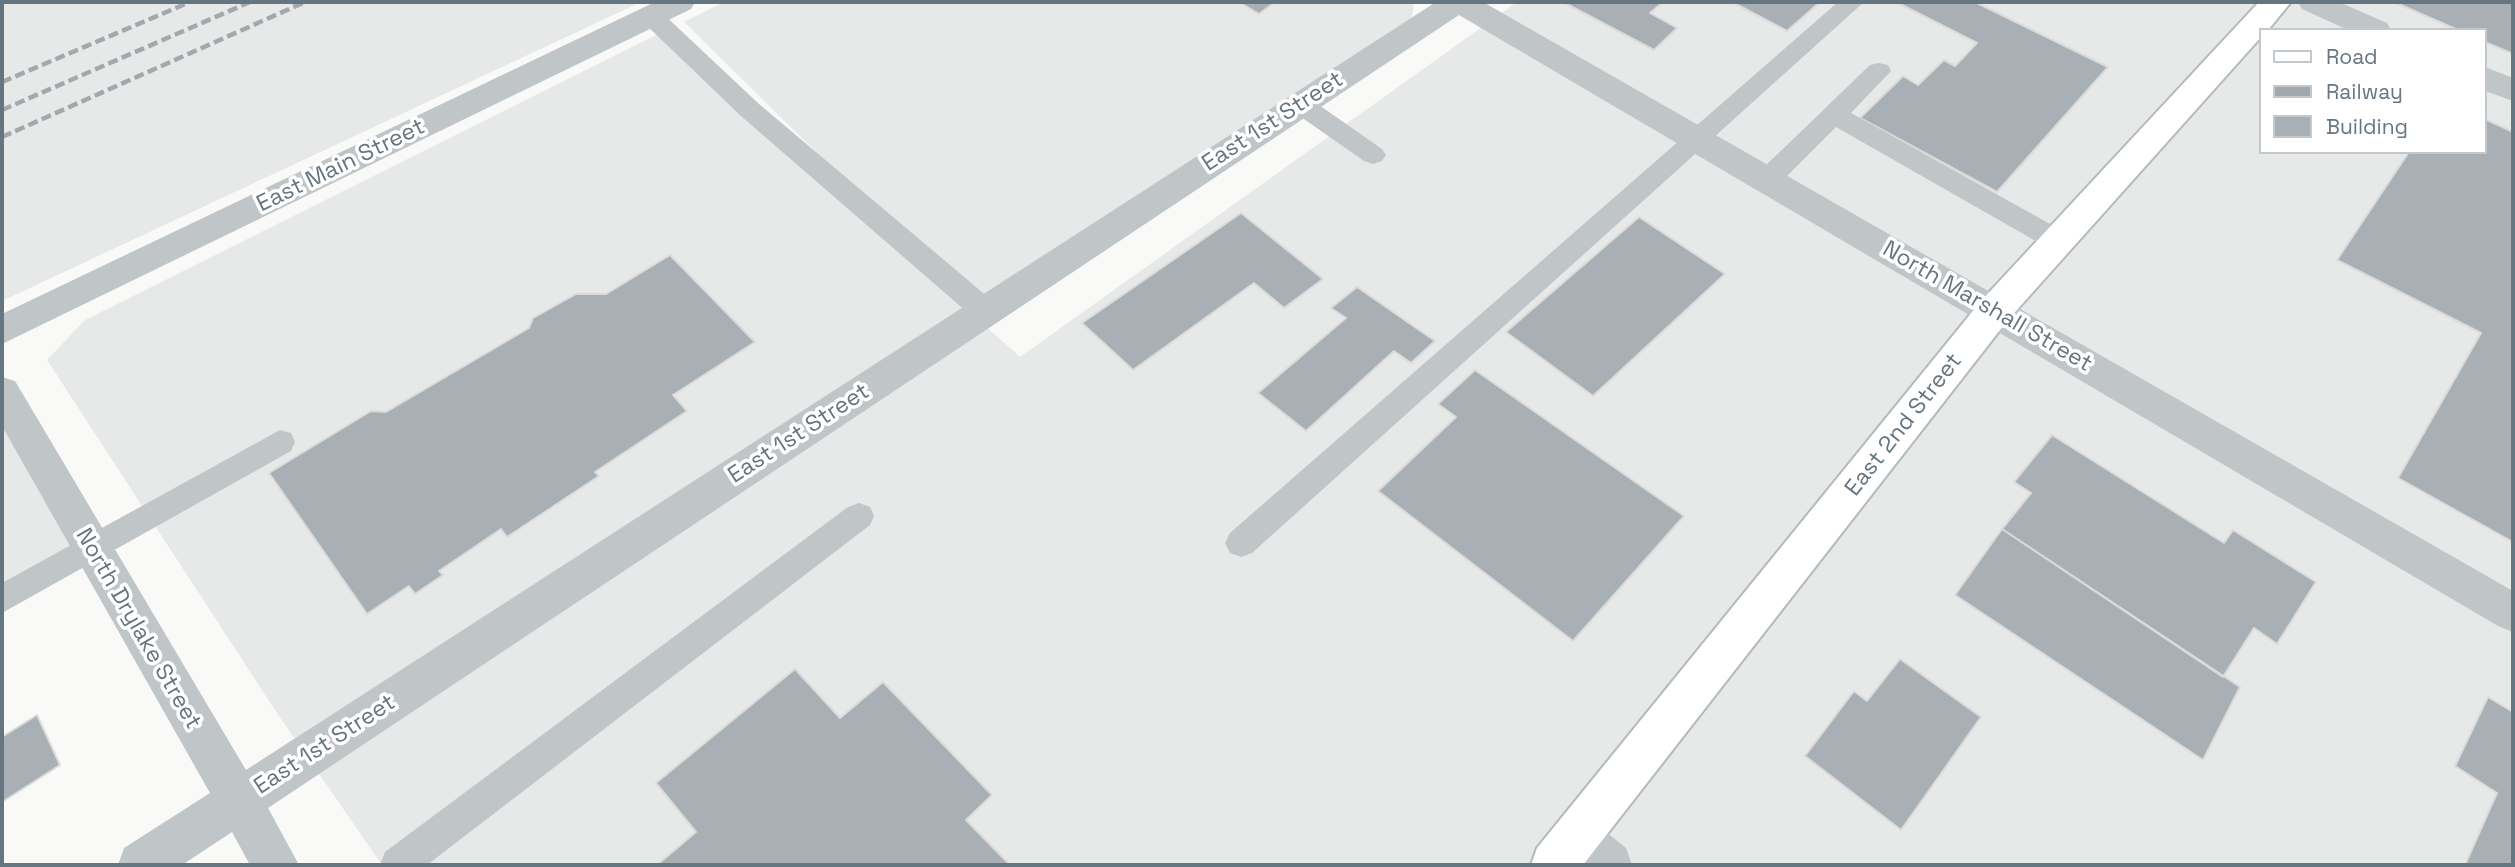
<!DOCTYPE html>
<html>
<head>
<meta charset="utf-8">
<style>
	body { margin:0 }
	#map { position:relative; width:2515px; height:867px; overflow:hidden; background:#f9f9f7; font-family:"Space Grotesk",sans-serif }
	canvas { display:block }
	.frame { position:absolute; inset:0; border:4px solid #667680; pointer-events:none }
	.legend { position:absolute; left:2259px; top:28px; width:228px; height:126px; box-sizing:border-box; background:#fff; border:2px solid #c2c8cc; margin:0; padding:9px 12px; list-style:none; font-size:21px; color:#667680 }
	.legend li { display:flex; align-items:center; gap:14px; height:35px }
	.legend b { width:35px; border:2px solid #c2c8cc }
</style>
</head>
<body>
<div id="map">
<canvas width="2515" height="867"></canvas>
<div class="frame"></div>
<ul class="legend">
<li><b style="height:9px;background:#fff"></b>Road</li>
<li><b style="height:9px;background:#a2a9ae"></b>Railway</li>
<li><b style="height:19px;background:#a8b0b6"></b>Building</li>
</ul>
</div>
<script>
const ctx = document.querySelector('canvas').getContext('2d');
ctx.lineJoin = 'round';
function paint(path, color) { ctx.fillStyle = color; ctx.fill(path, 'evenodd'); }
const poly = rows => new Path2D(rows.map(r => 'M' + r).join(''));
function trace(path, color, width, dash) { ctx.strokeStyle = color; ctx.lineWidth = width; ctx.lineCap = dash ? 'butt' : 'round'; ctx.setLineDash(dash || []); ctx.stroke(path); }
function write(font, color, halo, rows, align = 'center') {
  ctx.font = font + ' "Space Grotesk",sans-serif'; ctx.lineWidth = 7; ctx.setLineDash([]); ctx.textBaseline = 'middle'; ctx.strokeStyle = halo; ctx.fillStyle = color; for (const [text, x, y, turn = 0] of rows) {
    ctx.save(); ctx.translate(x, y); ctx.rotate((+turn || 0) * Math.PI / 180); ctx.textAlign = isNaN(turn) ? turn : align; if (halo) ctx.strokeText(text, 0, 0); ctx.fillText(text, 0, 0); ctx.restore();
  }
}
const built = poly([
	[2,2,641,2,2,301],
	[724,2,1414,2,1410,32,981,314,684,22],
	[1517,2,2513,2,2513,865,382,865,277,713,47,360,85,320,660,33,1020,357],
	[2261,30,2485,30,2485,152,2261,152],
	[2,393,92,548,2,599]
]);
const building = poly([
	[1239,2,1275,2,1259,14,1239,2],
	[1563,2,1663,2,1650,13,1677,28,1654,50,1563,2],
	[1732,2,1820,2,1787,31,1732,2],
	[1896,2,1975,2,2108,67,1997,192,1860,118,1903,76,1918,85,1944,60,1955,66,1977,43,1896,2],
	[2394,2,2513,2,2513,54,2485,42,2485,30,2458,30,2394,2],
	[2485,119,2513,132,2513,542,2398,478,2481,333,2337,260,2409,152,2485,152,2485,119],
	[1241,213,1323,279,1284,308,1254,283,1133,370,1082,323,1241,213],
	[1639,217,1725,274,1593,396,1506,332,1639,217],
	[670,255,755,342,673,395,687,411,595,472,599,476,507,537,501,529,439,571,443,575,415,594,409,586,367,614,269,473,371,411,386,412,529,328,533,318,576,294,606,294,670,255],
	[1357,287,1435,341,1411,363,1394,351,1306,431,1258,393,1346,318,1331,308,1357,287],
	[1475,370,1684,516,1573,641,1378,491,1456,417,1438,404,1475,370],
	[2052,435,2224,543,2233,530,2316,582,2277,644,2254,628,2223,677,2002,529,2031,493,2014,482,2052,435],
	[2002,529,2240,687,2203,760,1955,595,2002,529],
	[1900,659,1981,717,1901,830,1805,756,1854,691,1867,701,1900,659],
	[795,669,840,718,883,682,992,795,966,820,1010,865,657,865,696,832,656,783,795,669],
	[2488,697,2513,712,2513,865,2465,865,2497,793,2455,766,2488,697],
	[37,715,60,765,2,802,2,737,37,715]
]);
const service = poly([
	[1838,2,1864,2,1252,553,1241,557,1230,553,1225,543,1230,533,1838,2],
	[651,8,659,10,759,104,995,303,999,311,995,319,985,322,975,319,741,116,643,22,639,16,643,10,651,8],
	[1879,63,1888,65,1891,71,1851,113,2068,234,2071,241,2068,248,2058,251,2048,248,1836,127,1777,186,1768,188,1759,186,1755,179,1759,172,1870,65,1879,63],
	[1300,95,1309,98,1382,149,1386,155,1382,161,1373,164,1364,161,1291,110,1288,104,1291,98,1300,95],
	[280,430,291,433,295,442,291,451,2,613,2,583,280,430],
	[859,503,870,507,874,516,870,525,427,865,380,865,385,852,848,507,859,503]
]);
const minor = poly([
	[655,2,695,2,691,9,2,344,2,314,655,2],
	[1436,2,1483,2,2513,591,2513,632,2498,626,1459,15,268,808,299,865,250,865,232,832,182,865,118,865,124,848,210,793,2,426,2,377,15,381,246,770,1436,2],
	[2298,2,2339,2,2387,23,2391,30,2348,30,2302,9,2298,2],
	[2485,67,2513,78,2513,101,2485,91,2485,67],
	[1578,815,1594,822,1626,848,1632,865,1574,865,1562,854,1555,838,1562,822,1578,815]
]);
const primary = poly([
	[2259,2,2291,2,2268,30,2261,30,2261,37,2007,321,1583,865,1531,865,1537,848,1981,301,2259,2]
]);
const rail = poly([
	[2,82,190,2],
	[2,110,250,2],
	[2,137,305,2]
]);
const streetNames = [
	["East 1st Street",1273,122,-33],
	["East Main Street",341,166,-26],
	["North Marshall Street",1987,307,30],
	["East 2nd Street",1904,425,-52],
	["East 1st Street",799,434,-33],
	["North Drylake Street",138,629,60],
	["East 1st Street",325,745,-33]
];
paint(built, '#e7e8e8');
paint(building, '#a8b0b6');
trace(building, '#dbdbd9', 2);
trace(primary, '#b4b9bd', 4);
paint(service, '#c0c5c8');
paint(minor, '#c0c5c8');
paint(primary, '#fff');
trace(rail, '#a2a9ae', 4.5, [10, 4.5]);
write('23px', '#667680', '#fff', streetNames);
</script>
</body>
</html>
